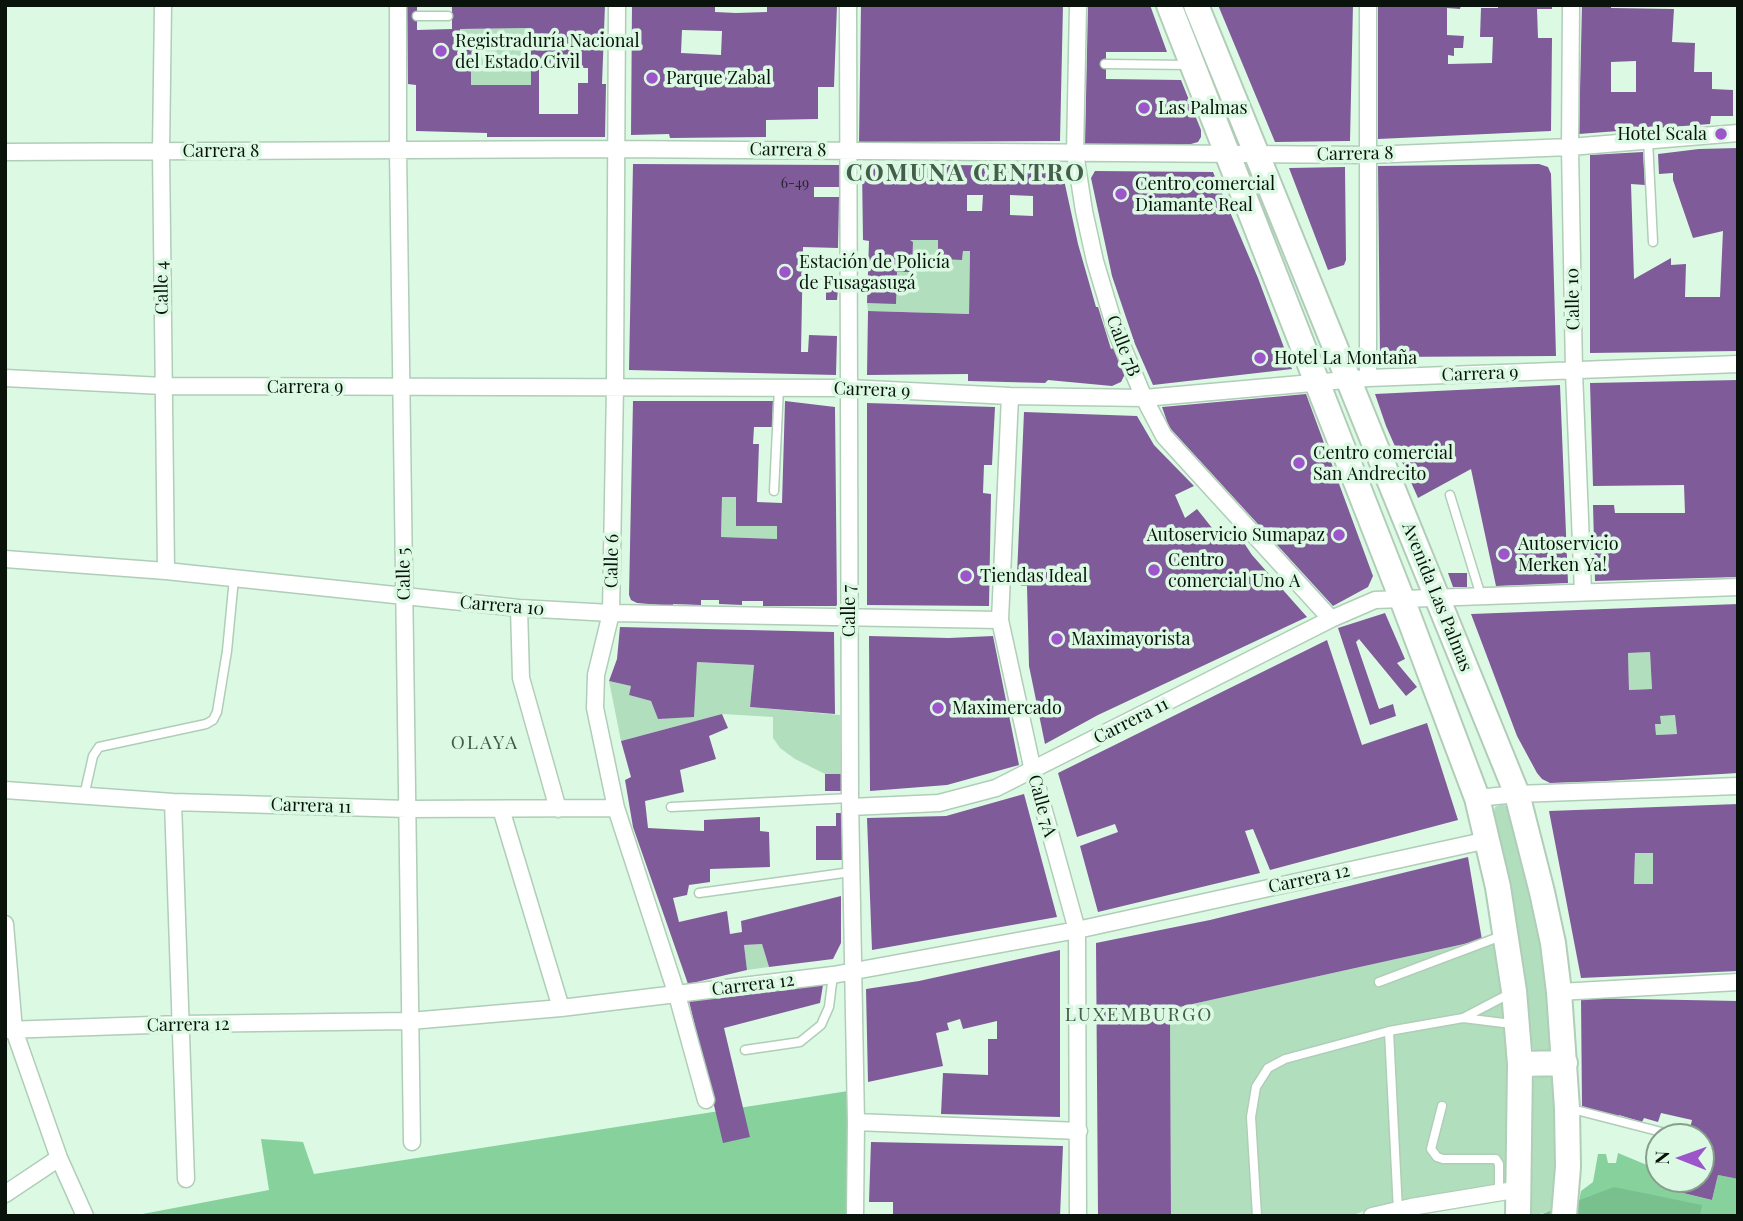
<!DOCTYPE html>
<html>
<head>
<meta charset="utf-8">
<style>
	body { margin:0 }
	#map { position:relative; width:1743px; height:1221px; overflow:hidden; background:#dcfae3; font-family:"Playfair Display",serif }
	canvas { display:block }
	.frame { position:absolute; inset:0; border:7px solid #09130c; pointer-events:none }
	.north { position:absolute; left:1645px; top:1123px; width:70px; height:70px; box-sizing:border-box; background:#dcfae3; border:2px solid #889e8d; border-radius:50%; rotate:271deg; font-size:19px; font-weight:700; line-height:28px; text-align:center; color:#09130c }
	.north::after { content:''; display:block; margin:auto; width:24px; height:32px; background:#9d56ca; clip-path:polygon(50% 0,100% 100%,50% 72%,0 100%) }
</style>
</head>
<body>
<div id="map">
<canvas width="1743" height="1221"></canvas>
<div class="frame"></div>
<div class="north">N</div>
</div>
<script>
const ctx = document.querySelector('canvas').getContext('2d');
ctx.lineJoin = 'round';
function paint(path, color) { ctx.fillStyle = color; ctx.fill(path, 'evenodd'); }
const poly = rows => new Path2D(rows.map(r => 'M' + r).join(''));
function trace(path, color, width, dash) { ctx.strokeStyle = color; ctx.lineWidth = width; ctx.lineCap = dash ? 'butt' : 'round'; ctx.setLineDash(dash || []); ctx.stroke(path); }
function write(font, color, halo, rows, align = 'center') {
  ctx.font = font + ' "Playfair Display",serif'; ctx.lineWidth = 7; ctx.setLineDash([]); ctx.textBaseline = 'middle'; ctx.strokeStyle = halo; ctx.fillStyle = color; for (const [text, x, y, turn = 0] of rows) {
    ctx.save(); ctx.translate(x, y); ctx.rotate((+turn || 0) * Math.PI / 180); ctx.textAlign = isNaN(turn) ? turn : align; if (halo) ctx.strokeText(text, 0, 0); ctx.fillText(text, 0, 0); ctx.restore();
  }
}
const green = poly([
	[531,28,531,85,471,85,471,65,475,65,474,36,460,36,460,29],
	[910,240,938,240,938,259,962,260,963,251,970,251,969,314,868,311,867,303,897,272,912,272,913,242],
	[722,497,736,497,736,525,777,526,777,539,721,537],
	[1650,652,1652,689,1629,690,1628,653],
	[697,662,754,665,750,707,840,715,841,774,825,774,795,759,780,748,773,738,773,717,722,714,621,741,609,681,631,686,629,695,651,701,658,719],
	[1675,715,1677,734,1656,735,1655,724,1660,723,1660,716],
	[1502,804,1508,807,1531,895,1548,993,1553,1049,1550,1053,1537,1055,1530,1044,1530,1024,1518,932,1493,815,1495,807],
	[1635,853,1653,853,1653,884,1634,884],
	[1482,940,1496,942,1509,1065,1509,1183,1391,1203,1349,1216,1171,1216,1170,1009],
	[762,944,769,967,747,970,744,945],
	[1538,1074,1551,1074,1555,1085,1556,1167,1553,1211,1530,1216,1531,1093,1532,1080]
]);
const forest = poly([
	[848,1091,847,1216,132,1216,269,1190,261,1139,303,1142,314,1174],
	[1618,1153,1659,1170,1659,1179,1678,1179,1675,1191,1712,1200,1718,1175,1738,1179,1738,1216,1576,1216,1581,1191,1593,1182,1598,1154,1606,1154,1608,1163,1616,1163]
]);
const water = poly([
	[1614,1187,1702,1205,1700,1216,1537,1216]
]);
const building = poly([
	[407,5,417,5,417,30,452,29,452,5,605,5,602,84,606,84,605,137,487,137,487,133,416,131,416,85,408,84],
	[531,28,531,85,471,85,471,65,475,65,474,36,460,36,460,29],
	[539,68,588,68,588,83,578,83,578,114,539,114],
	[632,5,715,5,715,12,736,13,767,12,767,5,837,5,834,87,818,87,818,119,766,120,766,137,670,138,669,134,631,135],
	[682,30,722,31,721,55,681,53],
	[861,5,1063,5,1060,141,859,142],
	[1088,5,1150,5,1167,52,1106,52,1106,79,1181,80,1201,130,1201,137,1198,142,1191,144,1085,144],
	[1218,5,1353,5,1350,141,1275,142],
	[1378,5,1461,5,1460,9,1447,8,1447,35,1464,36,1463,48,1454,48,1454,56,1448,55,1448,64,1492,63,1493,37,1480,37,1481,8,1498,8,1498,5,1552,5,1552,9,1537,9,1538,38,1552,38,1551,131,1378,139],
	[1582,5,1611,5,1611,8,1674,9,1672,42,1695,43,1694,72,1712,72,1712,89,1733,90,1733,116,1711,116,1710,124,1579,134],
	[1636,61,1636,92,1611,92,1611,62],
	[1738,148,1738,351,1590,353,1590,155,1643,152,1645,185,1631,184,1634,279,1671,258,1671,265,1686,264,1685,297,1720,297,1723,231,1693,238,1673,180,1673,173,1659,174,1658,154,1699,149],
	[633,164,840,165,839,187,814,187,814,197,839,197,838,248,803,247,801,352,808,352,809,335,837,336,836,375,629,370],
	[1539,164,1548,167,1551,174,1556,356,1380,357,1378,166],
	[946,165,1061,166,1078,244,1096,307,1098,307,1111,349,1114,348,1124,372,1124,376,1121,382,1112,386,1048,380,1045,383,968,381,968,374,867,375,868,311,969,314,970,251,963,251,962,260,938,259,938,240,910,240,913,242,912,272,897,272,896,304,867,303,869,241,863,240,862,168,864,166],
	[967,195,983,195,982,211,967,211],
	[1010,195,1033,196,1033,216,1010,215],
	[1345,167,1346,260,1344,265,1328,270,1289,168],
	[1095,171,1213,172,1258,278,1292,369,1153,385,1135,344,1112,276,1091,178],
	[826,289,838,290,837,300,826,300],
	[1738,380,1738,577,1595,581,1593,505,1614,505,1615,513,1685,513,1684,485,1593,486,1590,383],
	[1560,385,1568,583,1496,586,1471,469,1418,498,1386,426,1375,394],
	[1306,394,1373,576,1368,587,1333,606,1169,427,1162,407],
	[633,401,773,401,772,427,754,427,753,444,759,444,757,502,782,503,785,401,835,407,837,606,763,606,763,601,742,601,742,605,719,604,719,600,701,600,701,605,673,604,673,606,637,603,631,600,629,595],
	[722,497,736,497,736,526,777,526,777,539,721,537],
	[867,403,995,407,992,465,984,465,983,493,991,494,989,606,867,605],
	[1024,412,1137,416,1154,445,1194,486,1175,495,1185,518,1197,509,1224,543,1236,531,1252,555,1307,617,1098,715,1045,744,1029,666,1027,586,1021,586,1022,574,1017,575],
	[1448,573,1467,573,1467,587,1453,587],
	[1738,604,1738,773,1605,781,1550,783,1542,779,1537,773,1517,736,1471,614],
	[1650,652,1652,689,1629,690,1628,653],
	[1675,715,1677,734,1656,735,1655,724,1661,724,1660,716],
	[1385,613,1405,659,1397,663,1417,687,1406,696,1359,639,1356,642,1379,709,1393,704,1396,716,1370,725,1338,628],
	[620,627,834,632,835,714,750,707,754,665,697,662,694,717,658,719,651,701,629,695,631,686,609,681,617,659],
	[869,636,949,638,993,636,1019,765,947,785,870,791],
	[1327,640,1362,745,1427,723,1458,820,1270,870,1253,829,1245,831,1260,873,1098,912,1080,846,1118,832,1115,824,1077,837,1058,773],
	[722,714,728,728,709,736,716,759,680,770,684,792,645,801,648,828,704,831,704,820,760,817,760,831,769,832,770,867,710,869,710,882,689,885,687,895,673,898,679,922,727,911,730,934,742,932,741,921,841,896,841,943,833,959,769,967,762,944,744,945,747,970,688,984,633,827,625,780,631,777,621,741],
	[825,774,841,774,841,791,825,791],
	[1024,794,1057,917,872,950,867,818,946,816],
	[1738,804,1738,971,1581,978,1549,811],
	[1635,853,1653,853,1653,884,1634,884],
	[836,813,844,813,843,860,816,860,816,826,836,826],
	[1468,857,1482,940,1170,1009,1171,1216,1098,1216,1096,943,1210,920],
	[1060,950,1060,1117,941,1114,943,1073,988,1075,988,1039,997,1039,997,1021,963,1029,960,1019,947,1023,949,1030,936,1033,943,1066,868,1082,866,989,919,981],
	[823,985,820,1003,724,1028,750,1137,723,1143,689,1001],
	[1581,998,1738,1001,1738,1179,1718,1175,1712,1200,1675,1191,1678,1179,1701,1179,1701,1137,1688,1137,1692,1120,1661,1113,1658,1122,1644,1118,1642,1122,1619,1115,1619,1119,1582,1106],
	[871,1142,1063,1146,1060,1216,893,1216,893,1202,869,1202]
]);
const lane = poly([
	[417,16,448,16],
	[1105,64,1189,65],
	[1648,140,1653,242],
	[811,284,848,283],
	[774,491,779,388],
	[1450,495,1481,596],
	[84,796,93,756,99,747,206,724,213,720,217,712,227,651,234,578],
	[671,807,850,798],
	[699,893,851,872],
	[1379,982,1504,935],
	[1463,1018,1509,994],
	[1389,1031,1398,1211],
	[745,1050,800,1042,821,1025,829,1007,833,975],
	[1442,1106,1431,1149,1437,1157,1443,1159,1496,1159,1499,1164,1499,1192],
	[1572,1109,1681,1137],
	[1257,1216,1251,1117,1256,1087,1268,1068,1285,1059,1389,1031,1463,1018,1512,1024]
]);
const street = poly([
	[163,5,161,151,166,571],
	[398,5,398,150,412,1142],
	[617,5,615,386,611,613,596,675,595,708,616,808,677,995,706,1100],
	[848,5,850,798,856,1122,855,1216],
	[1078,5,1075,153,1084,211,1095,261,1116,331,1144,398,1164,436,1331,619],
	[1571,5,1570,147,1574,372,1583,592],
	[5,152,615,149,1368,155,1570,147,1738,133],
	[5,378,163,386,848,388,1010,396,1144,398,1368,378,1738,364],
	[1368,378,1368,5],
	[1010,396,1000,620,1033,771,1077,930,1078,1216],
	[5,559,166,571,519,608,611,613,1000,620],
	[519,608,521,678,558,809],
	[5,790,173,802,407,809,616,808],
	[1477,798,1517,794,1738,786],
	[173,802,186,1179],
	[850,807,939,803,996,788,1331,619,1375,600,1738,587],
	[501,809,561,1008],
	[5,924,14,1030,59,1158,85,1216],
	[1559,992,1738,982],
	[5,1030,181,1024,410,1021,561,1008,833,975,1077,930,1488,840],
	[856,1122,1079,1131],
	[5,1194,59,1158],
	[1372,1216,1411,1207,1520,1189]
]);
const primary = poly([
	[1169,5,1402,599,1477,798,1498,887,1514,991,1520,1064,1518,1216],
	[1196,5,1517,794,1542,892,1553,943,1559,992,1567,1108,1568,1167,1564,1216],
	[1520,1064,1565,1063]
]);
const markers = [
	[441,51,7,"#9d56ca"],
	[652,78,7,"#9d56ca"],
	[1144,108,7,"#9d56ca"],
	[1721,134,7,"#9d56ca"],
	[1121,194,7,"#9d56ca"],
	[785,272,7,"#9d56ca"],
	[1260,358,7,"#9d56ca"],
	[1299,463,7,"#9d56ca"],
	[1339,535,7,"#9d56ca"],
	[1504,554,7,"#9d56ca"],
	[1154,570,7,"#9d56ca"],
	[966,576,7,"#9d56ca"],
	[1057,639,7,"#9d56ca"],
	[938,708,7,"#9d56ca"]
];
const numberNames = [
	["6-49",795,184]
];
const poiNames = [
	["Registraduría Nacional",455,41],
	["del Estado Civil",455,62],
	["Parque Zabal",666,78],
	["Las Palmas",1158,108],
	["Hotel Scala",1707,134,"right"],
	["Centro comercial",1135,184],
	["Diamante Real",1135,205],
	["Estación de Policía",799,262],
	["de Fusagasugá",799,283],
	["Hotel La Montaña",1274,358],
	["Centro comercial",1313,453],
	["San Andrecito",1313,474],
	["Autoservicio Sumapaz",1325,535,"right"],
	["Autoservicio",1518,544],
	["Merken Ya!",1518,565],
	["Centro",1168,560],
	["comercial Uno A",1168,581],
	["Tiendas Ideal",980,576],
	["Maximayorista",1071,639],
	["Maximercado",952,708]
];
const streetNames = [
	["Carrera 8",788,150,1],
	["Carrera 8",221,151],
	["Carrera 8",1355,154,-1],
	["Calle 4",162,288,-91],
	["Calle 10",1573,299,-91],
	["Calle 7B",1123,346,69],
	["Carrera 9",1480,374,-2],
	["Carrera 9",305,387],
	["Carrera 9",872,390,2],
	["Calle 6",612,561,-89],
	["Calle 5",404,574,-91],
	["Avenida Las Palmas",1437,597,68],
	["Carrera 10",502,606,5],
	["Calle 7",849,611,-90],
	["Carrera 11",1131,721,-27],
	["Carrera 11",311,806,2],
	["Calle 7A",1042,806,75],
	["Carrera 12",1309,879,-12],
	["Carrera 12",753,985,-7],
	["Carrera 12",188,1025,-1]
];
const neighbourhoodNames = [
	["OLAYA",485,743],
	["LUXEMBURGO",1139,1015]
];
const districtNames = [
	["COMUNA CENTRO",966,174]
];
paint(green, '#b1dfbd');
paint(forest, '#87d19d');
paint(water, '#78c18e');
paint(building, '#805b9a');
trace(lane, '#b0cdb7', 11);
trace(street, '#b0cdb7', 19);
trace(primary, '#b0cdb7', 28);
trace(lane, '#fff', 8);
trace(street, '#fff', 16);
trace(primary, '#fff', 24);
for (const [x, y, r, color] of markers) { const dot = new Path2D(); dot.arc(x, y, r, 0, 2 * Math.PI); ctx.fillStyle = color; ctx.fill(dot); trace(dot, '#dcfae3', 2.5); }
write('14px', '#272530', null, numberNames);
write('18px', '#09130c', '#dcfae3', poiNames, 'left');
write('18px', '#09130c', '#dcfae3', streetNames);
ctx.letterSpacing = '2px';
write('19px', '#445e4b', '#dcfae3', neighbourhoodNames);
ctx.letterSpacing = '0px';
ctx.letterSpacing = '2px';
write('bold 24px', '#445e4b', '#dcfae3', districtNames);
ctx.letterSpacing = '0px';
</script>
</body>
</html>
